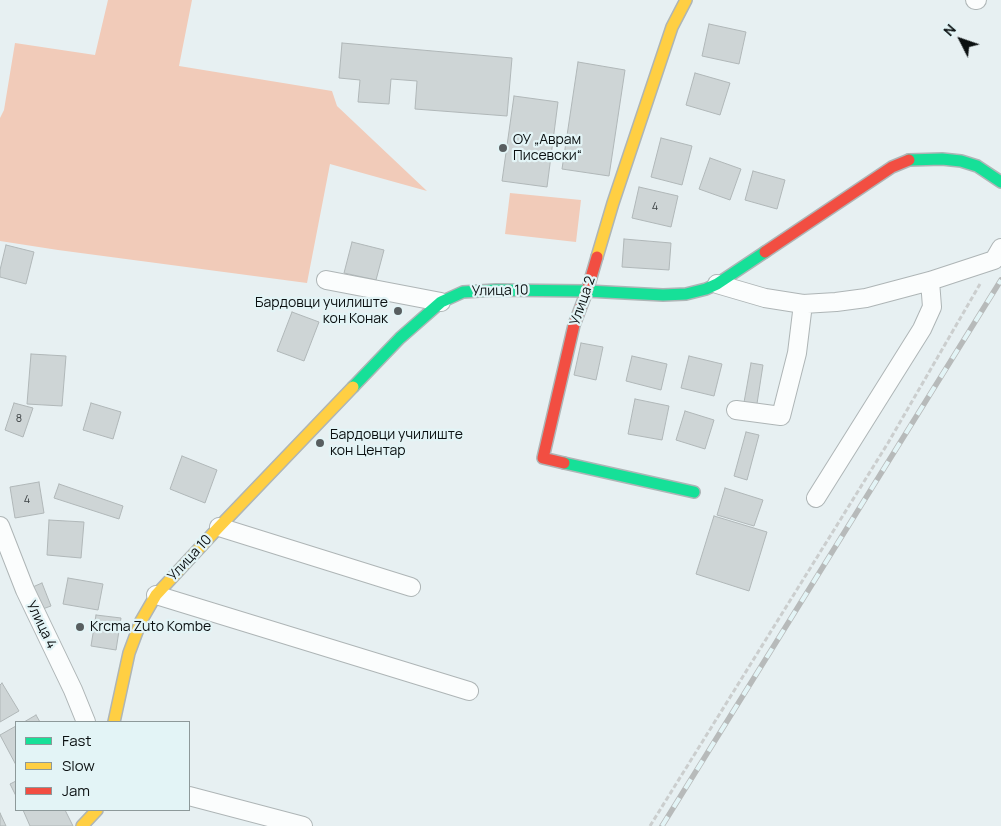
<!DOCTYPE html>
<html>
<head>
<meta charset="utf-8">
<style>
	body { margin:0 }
	#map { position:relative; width:1001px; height:826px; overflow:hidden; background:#e7f0f2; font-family:Manrope,sans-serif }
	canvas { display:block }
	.legend { position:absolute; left:15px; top:721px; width:175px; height:90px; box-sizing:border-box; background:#e3f4f6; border:1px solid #8d999a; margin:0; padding:6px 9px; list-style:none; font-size:15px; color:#0b1011 }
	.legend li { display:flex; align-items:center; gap:10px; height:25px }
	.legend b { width:25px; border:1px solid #8d999a }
	.north { position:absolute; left:936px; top:15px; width:50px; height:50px; -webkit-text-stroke:4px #e3f4f6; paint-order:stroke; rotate:311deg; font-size:14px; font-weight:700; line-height:20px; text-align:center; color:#0b1011 }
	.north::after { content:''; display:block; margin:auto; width:18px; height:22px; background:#0b1011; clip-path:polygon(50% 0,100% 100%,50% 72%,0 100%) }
</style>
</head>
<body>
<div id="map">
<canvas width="1001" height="826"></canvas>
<ul class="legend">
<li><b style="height:6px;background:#16e098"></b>Fast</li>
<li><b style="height:6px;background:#ffcf43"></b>Slow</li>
<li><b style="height:6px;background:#f24e42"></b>Jam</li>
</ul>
<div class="north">N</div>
</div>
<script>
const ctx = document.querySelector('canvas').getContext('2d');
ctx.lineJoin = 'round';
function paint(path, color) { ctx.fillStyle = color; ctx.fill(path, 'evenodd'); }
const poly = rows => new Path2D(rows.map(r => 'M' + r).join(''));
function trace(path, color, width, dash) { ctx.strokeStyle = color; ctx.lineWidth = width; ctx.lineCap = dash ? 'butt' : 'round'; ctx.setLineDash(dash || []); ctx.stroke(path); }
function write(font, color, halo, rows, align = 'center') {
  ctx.font = font + ' Manrope,sans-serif'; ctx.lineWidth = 4.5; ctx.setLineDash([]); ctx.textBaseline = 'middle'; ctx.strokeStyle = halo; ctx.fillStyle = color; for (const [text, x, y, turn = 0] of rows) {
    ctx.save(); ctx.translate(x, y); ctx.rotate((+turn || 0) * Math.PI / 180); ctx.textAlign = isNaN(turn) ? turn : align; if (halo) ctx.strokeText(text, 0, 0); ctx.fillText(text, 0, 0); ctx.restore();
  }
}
const green = poly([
	[108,0,192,0,179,66,332,91,337,106,427,191,330,164,307,283,58,250,0,241,0,118,4,110,15,43,95,55],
	[510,193,581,200,576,242,505,234]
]);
const building = poly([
	[709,24,746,32,739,64,702,56,709,24],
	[342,43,512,58,507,116,415,109,417,81,391,79,389,104,358,102,360,80,339,78,342,43],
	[578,62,625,70,609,176,562,169,578,62],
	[695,73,730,83,720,115,686,105,695,73],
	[514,96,558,102,547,187,502,181,514,96],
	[661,138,692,146,682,185,651,177,661,138],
	[710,158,741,169,730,200,699,189,710,158],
	[753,171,785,180,777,209,745,200,753,171],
	[639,187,678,196,671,227,632,218,639,187],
	[624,239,671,243,669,270,622,267,624,239],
	[352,242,384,250,376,280,344,273,352,242],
	[6,245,34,252,26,284,0,277,0,270,6,245],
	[292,312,319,322,304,361,277,351,292,312],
	[581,343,603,347,596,380,574,375,581,343],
	[31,354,66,356,62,406,27,404,31,354],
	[632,356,667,364,661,390,626,381,632,356],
	[689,356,722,364,714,396,681,388,689,356],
	[751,363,763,365,756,410,743,408,751,363],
	[635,399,669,406,662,440,628,434,635,399],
	[14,403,33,408,23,437,5,430,14,403],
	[91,403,121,412,113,439,83,430,91,403],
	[685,411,714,420,705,449,676,440,685,411],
	[746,432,759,435,747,480,734,476,746,432],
	[182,456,217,470,205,503,170,489,182,456],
	[39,482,44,513,15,518,10,487,39,482],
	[59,484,123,506,119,519,54,498,59,484],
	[725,488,763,500,754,526,717,515,725,488],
	[714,516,767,532,749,591,696,574,714,516],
	[49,520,84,522,81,558,47,555,49,520],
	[68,578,103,584,98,610,63,604,68,578],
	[42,583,51,606,37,611,28,589,42,583],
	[96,615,121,618,116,650,91,646,96,615],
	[2,683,19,711,0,722,0,685,2,683],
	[36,715,40,722,24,722,36,715],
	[16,726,16,765,0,735,16,726],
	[16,781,16,796,10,784,16,781],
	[23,810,65,810,73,826,30,826,23,810],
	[0,813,6,826,0,826,0,813]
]);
const path = poly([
	[650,826,888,443,980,284]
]);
const street = poly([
	[975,0,977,0],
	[326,280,441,302],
	[717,284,765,298,803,304,836,302,866,298,930,281,994,260,1001,248],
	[736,410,781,416,797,353,803,304],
	[816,498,922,329,932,307,930,281],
	[0,526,25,590,73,690,86,722],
	[219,527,411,587],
	[156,595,469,691],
	[189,796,303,826]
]);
const fast = poly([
	[909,160,942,159,961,161,977,166,1001,182],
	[353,387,400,338,441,302,463,292,496,290,587,291,663,295,686,294,706,289,717,284,765,252],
	[564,463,694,492]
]);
const slow = poly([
	[597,257,613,203,672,27,686,0],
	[114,722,129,653,141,621,156,595,219,527,353,387],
	[82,826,97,810]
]);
const jam = poly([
	[765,252,892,167,909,160],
	[564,463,543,458,574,325,587,291,597,257]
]);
const rail = poly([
	[662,826,1001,280]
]);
const markers = [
	[503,148,5,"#585e60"],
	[398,311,5,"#585e60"],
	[320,443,5,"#585e60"],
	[80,627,5,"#585e60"]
];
const numberNames = [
	["4",655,207],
	["8",19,419],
	["4",27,500]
];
const poiNames = [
	["ОУ „Аврам",513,140],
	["Писевски“",513,156],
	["Бардовци училиште",388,303,"right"],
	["кон Конак",388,319,"right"],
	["Бардовци училиште",330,435],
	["кон Центар",330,451],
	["Krcma Zuto Kombe",90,627]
];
const streetNames = [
	["Улица 10",500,291,-1],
	["Улица 2",583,301,-71],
	["Улица 10",190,558,-47],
	["Улица 4",41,625,64]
];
paint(green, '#f1cbb9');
paint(building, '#ced5d6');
trace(building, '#b0b7b8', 1);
trace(street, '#aeb5b6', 20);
trace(fast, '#aeb5b6', 14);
trace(slow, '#aeb5b6', 14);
trace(jam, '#aeb5b6', 14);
trace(path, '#cbcece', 3, [5, 2.5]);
trace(street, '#fbfdfd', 18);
trace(fast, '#16e098', 11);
trace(slow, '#ffcf43', 11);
trace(jam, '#f24e42', 11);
trace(rail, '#b7baba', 5.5);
trace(rail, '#e3f4f6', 4, [11]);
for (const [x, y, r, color] of markers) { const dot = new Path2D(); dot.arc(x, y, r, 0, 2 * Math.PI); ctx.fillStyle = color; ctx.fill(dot); trace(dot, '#e3f4f6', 2); }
write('11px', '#3f4446', null, numberNames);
write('14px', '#0b1011', '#e3f4f6', poiNames, 'left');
write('14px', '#0b1011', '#e3f4f6', streetNames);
</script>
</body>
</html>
